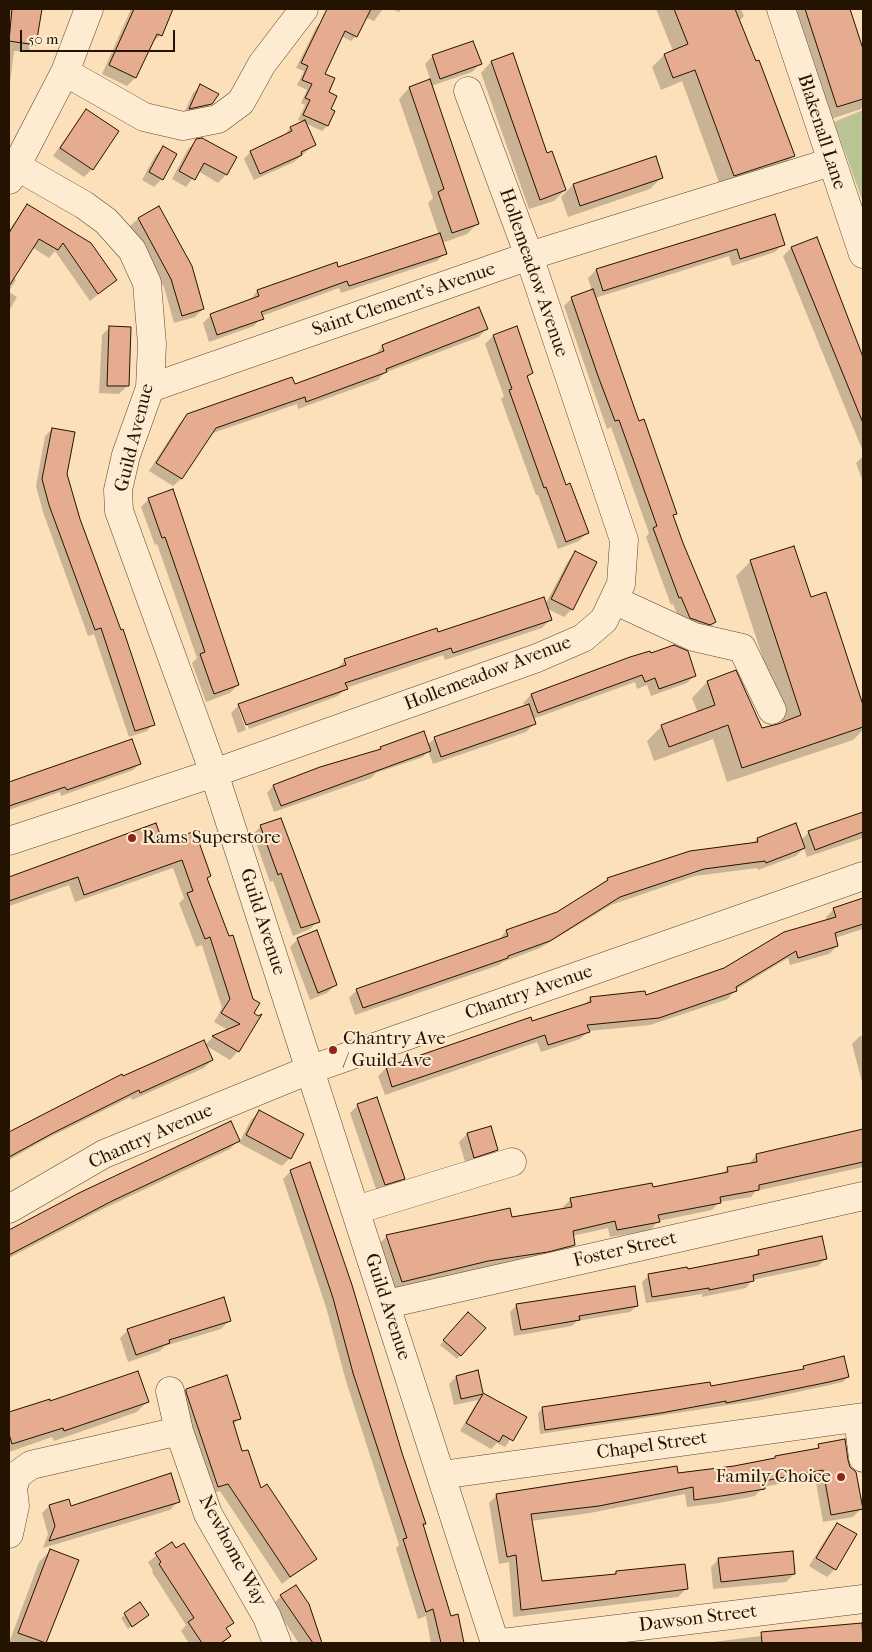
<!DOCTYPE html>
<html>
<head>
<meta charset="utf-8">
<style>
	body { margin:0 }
	#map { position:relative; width:872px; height:1652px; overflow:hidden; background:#fce0b9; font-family:"IM FELL French Canon",serif }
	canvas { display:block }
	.frame { position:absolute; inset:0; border:10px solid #241300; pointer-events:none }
	.scale { position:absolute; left:20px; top:30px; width:155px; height:22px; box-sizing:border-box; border:2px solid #241300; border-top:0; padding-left:6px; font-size:15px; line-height:18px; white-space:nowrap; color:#241300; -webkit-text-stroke:4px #fdebd2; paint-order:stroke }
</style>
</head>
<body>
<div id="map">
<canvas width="872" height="1652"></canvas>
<div class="frame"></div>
<div class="scale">50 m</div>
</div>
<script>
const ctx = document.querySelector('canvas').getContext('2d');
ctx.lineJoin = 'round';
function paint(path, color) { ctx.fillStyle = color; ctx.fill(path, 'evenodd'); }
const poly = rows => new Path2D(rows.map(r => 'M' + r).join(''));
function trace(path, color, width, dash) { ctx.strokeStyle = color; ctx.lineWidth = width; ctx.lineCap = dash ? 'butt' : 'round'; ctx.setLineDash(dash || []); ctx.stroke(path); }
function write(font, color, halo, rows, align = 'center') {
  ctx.font = font + ' "IM FELL French Canon",serif'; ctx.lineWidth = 4; ctx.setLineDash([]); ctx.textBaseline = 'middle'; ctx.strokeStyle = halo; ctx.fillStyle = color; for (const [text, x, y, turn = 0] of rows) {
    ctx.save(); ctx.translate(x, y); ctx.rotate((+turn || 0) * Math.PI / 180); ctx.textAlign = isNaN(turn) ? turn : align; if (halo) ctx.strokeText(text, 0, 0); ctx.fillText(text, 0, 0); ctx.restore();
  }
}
const green = poly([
	[863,110,863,202,834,122]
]);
const shadow = poly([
	[9,9,40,9,35,44,27,52,14,51,9,91],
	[131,9,172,9,161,35,151,43,135,78,127,86,102,74],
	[354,9,383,9,374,21,353,12],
	[392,9,401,9,399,12],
	[656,9,741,9,744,16,739,21,793,156,781,169,721,188,682,81,661,90,652,67,664,55,673,51],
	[784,9,849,9,863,53,863,107,861,109,822,122],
	[331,15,356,36,351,41,341,36,324,75,330,110,333,112,327,126,322,131,305,123,315,144,294,162,254,180,244,159,250,152,284,136,290,128,303,122,298,120,305,105,301,103,307,90,297,85,304,71,296,68,317,26],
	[513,55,546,154,565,190,554,201,529,209,481,73,491,62],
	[433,56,480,64,472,72,431,86,478,223,467,234,442,243,445,253,437,261,341,293,339,288,262,316,254,326,209,342,203,323,211,315,250,301,257,291,336,263,338,268,439,235,428,203,433,198,399,99,409,88,431,81,425,64],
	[201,86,211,104,202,112,183,116,193,93],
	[86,110,92,169,84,177,53,156],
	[197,140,235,158,226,175,218,183,198,171,186,187,172,179,188,149],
	[163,148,162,179,154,187,142,180,155,156],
	[655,157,662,177,650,189,568,217,561,197,573,185],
	[27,205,116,280,90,301,55,251,49,258,32,247,13,277,16,280,9,291,9,230],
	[774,216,783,244,775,252,732,266,729,256,595,298,638,422,676,513,672,517,715,622,707,630,682,625,673,604,671,605,646,537,649,533,611,427,607,429,564,306,572,298,592,291,588,278,596,270],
	[138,219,203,309,195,317,174,323,164,287,130,226],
	[817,239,863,362,862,449,783,256,791,248],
	[9,292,17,297,9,311],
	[479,309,486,329,479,337,384,373,378,380,298,409,297,404,210,434,181,479,173,486,149,471,179,424,188,415,294,385,375,356,382,346],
	[110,327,127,386,119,394,99,393,102,335],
	[516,328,532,373,526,378,565,486,587,533,579,541,558,549,538,495,536,495,501,399,504,396,485,344,493,336],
	[52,429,79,520,153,724,147,731,129,737,94,634,88,636,43,512,36,486,45,436],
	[863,456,863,482,856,463],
	[149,499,238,685,230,693,206,702,192,663,197,658,157,544,155,545,141,507],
	[575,553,572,609,564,617,546,608,550,620,542,628,445,660,443,655,346,688,338,696,249,729,241,707,238,707,246,730,238,733,231,713,239,705,337,669,345,660,545,605,568,561],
	[751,561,810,599,825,594,863,709,863,730,853,740,727,782,713,739,654,761,647,741,662,726,698,713,692,698,707,682,735,672,761,729,784,723,736,576],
	[650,652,695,675,687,683,651,696,647,685,637,689,635,682,533,719,534,724,526,732,433,764,428,751,423,757,376,773,371,778,274,812,267,793,273,786,321,769,377,752,381,748,427,745,435,738,525,706,523,703,531,695],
	[131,741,139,764,133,770,61,796,60,792,9,810,9,783],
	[863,814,863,838,807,857,804,848,796,856,758,870,757,868,695,876,611,905,540,948,503,962,499,965,355,1015,349,998,357,990,499,940,506,931,557,913,608,879,753,843,757,839,801,840,809,832],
	[155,825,162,845,210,876,206,880,252,1014,238,1051,230,1060,205,1045,212,1060,204,1068,132,1100,131,1097,44,1140,9,1160,9,1133,121,1075,122,1077,205,1045,213,1037,228,1030,214,1022,222,1008,202,945,196,947,179,903,184,898,173,868,75,902,69,885,9,906,9,878],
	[261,826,318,921,310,929,293,936,273,881,270,882,253,834],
	[863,900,863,929,835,938,837,946,829,954,790,965,788,958,735,990,728,999,650,1025,589,1031,580,1039,541,1052,537,1042,385,1095,378,1076,386,1068,584,1005,591,998,645,996,725,969,827,920,826,917,834,909],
	[298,939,335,985,327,993,310,1000,290,947],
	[860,1036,863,1036,863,1086,852,1044],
	[358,1105,403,1178,396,1186,377,1192,350,1113],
	[259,1112,290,1158,282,1166,239,1143,251,1120],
	[863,1131,863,1167,756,1191,751,1197,719,1202,712,1210,658,1221,651,1230,610,1237,608,1228,572,1236,574,1245,566,1252,395,1289,379,1244,387,1236,564,1210,563,1207,571,1199,652,1189,721,1175,728,1168,749,1164,756,1155],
	[467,1134,497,1150,489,1158,466,1165,459,1142],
	[238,1141,230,1149,103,1209,9,1258,9,1231,80,1194],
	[291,1171,401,1453,424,1523,422,1526,450,1617,457,1616,462,1643,431,1643,426,1616,418,1619,396,1548,399,1545,346,1381,326,1307,283,1179],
	[759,1251,825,1259,818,1266,752,1280,746,1288,702,1297,702,1294,646,1303,642,1282,649,1275,687,1271,752,1258],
	[517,1305,637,1306,630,1312,577,1321,572,1326,514,1336,510,1312],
	[464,1317,484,1328,457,1359,440,1345],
	[229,1321,221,1329,165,1346,160,1351,128,1362,120,1338,128,1330],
	[804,1367,848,1377,843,1382,761,1400,540,1434,538,1413,543,1408,710,1387,800,1371],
	[456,1377,525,1418,505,1447,497,1443,491,1449,460,1431,478,1400,454,1405,449,1384],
	[186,1390,240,1418,233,1425,241,1453,260,1490,315,1559,282,1584,220,1491,210,1494,178,1398],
	[49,1401,50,1403,148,1401,137,1412,54,1441,52,1437,9,1452,9,1414],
	[819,1446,846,1460,861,1509,853,1517,823,1522,815,1477,763,1487,755,1496,719,1503,687,1507,685,1494,590,1513,531,1521,541,1582,613,1575,616,1572,687,1588,678,1597,513,1617,509,1562,499,1564,489,1503,497,1495,734,1467,815,1450],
	[178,1502,170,1510,43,1548,48,1534,42,1513,49,1506,70,1508],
	[838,1524,835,1569,827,1577,809,1566,830,1532],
	[172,1544,232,1623,225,1629,230,1636,223,1643,189,1643,181,1631,186,1625,152,1572,153,1571,148,1562],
	[51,1550,46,1643,9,1643,39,1562],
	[719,1559,794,1574,786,1582,713,1589,711,1567],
	[281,1596,308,1605,320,1643,297,1643,298,1642,273,1604],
	[139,1604,147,1615,128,1629,121,1618],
	[861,1625,863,1643,705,1643,761,1636,764,1633]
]);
const building = poly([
	[12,9,42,9,36,45,9,41,12,9],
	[134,9,173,9,162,36,157,34,136,78,109,65,134,9],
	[327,9,371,9,357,37,345,31,325,74,335,78,329,92,337,96,331,109,335,111,328,126,303,115,310,100,305,98,312,84,302,80,308,66,301,63,327,9],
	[674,9,735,9,756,61,759,60,795,156,734,176,695,70,673,78,664,54,688,44,674,9],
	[805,9,850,9,863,49,863,99,837,107,805,9],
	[473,41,482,64,440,79,432,55,473,41],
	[513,53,547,153,552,151,566,190,540,200,491,61,513,53],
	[430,79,479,224,452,233,438,192,444,189,409,87,430,79],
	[200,84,219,94,212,104,189,109,200,84],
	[86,109,119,131,93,170,60,148,86,109],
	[305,120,316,145,301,152,302,155,260,174,250,151,292,131,290,127,305,120],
	[202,138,237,157,227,175,204,163,195,180,179,171,196,139,202,138],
	[163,146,177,154,163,180,149,172,163,146],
	[656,156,663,178,580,206,573,184,656,156],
	[27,204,91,243,117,280,98,294,63,243,58,250,39,239,9,286,9,233,27,204],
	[159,206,192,266,204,309,182,316,171,279,138,218,159,206],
	[775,214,785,245,740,259,737,249,603,291,596,269,775,214],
	[440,233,447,254,349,286,347,281,261,312,264,319,217,335,210,314,259,296,257,290,337,262,338,267,440,233],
	[817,237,863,357,863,423,791,247,817,237],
	[593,289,639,421,644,419,677,514,673,515,683,543,716,622,710,625,690,618,681,597,679,598,653,528,657,526,619,420,615,421,598,376,571,297,593,289],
	[479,307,488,329,386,369,387,372,306,402,305,397,216,428,182,479,156,463,187,414,292,377,295,384,384,351,382,345,479,307],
	[109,326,131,327,129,386,107,386,109,326],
	[517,326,533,373,527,376,566,485,570,483,589,533,566,542,546,487,544,488,509,390,512,389,493,335,517,326],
	[52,428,75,432,67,474,80,519,121,630,123,629,155,725,135,731,101,628,95,630,49,505,42,479,52,428],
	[173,489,239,685,214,694,200,654,205,652,165,537,162,538,148,498,173,489],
	[794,546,811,597,826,592,863,705,863,727,742,768,728,725,669,747,661,725,715,705,707,681,736,670,762,728,778,724,801,715,750,560,794,546],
	[575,551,597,562,573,610,551,599,575,551],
	[544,597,552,620,453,653,451,648,345,683,348,689,246,725,238,704,346,665,344,659,437,628,438,632,544,597],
	[674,645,688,651,696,676,659,689,655,678,645,682,642,675,538,713,531,694,630,657,650,651,651,653,674,645],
	[529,704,536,724,441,757,434,737,529,704],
	[424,731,431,751,281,806,273,785,320,767,381,749,380,747,424,731],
	[132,739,141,764,67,790,65,787,9,806,9,782,132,739],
	[863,812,863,832,815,850,808,831,863,812],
	[281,818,320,922,301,928,281,873,278,875,260,825,281,818],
	[156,823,163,843,195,831,211,876,207,878,229,936,233,935,253,999,260,1003,254,1013,258,1016,262,1014,239,1052,212,1036,240,1024,221,1013,230,999,210,937,205,939,187,893,193,891,182,860,84,895,78,877,9,901,9,877,156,823],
	[796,823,805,848,766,863,765,861,704,869,620,897,550,941,508,956,508,958,363,1008,356,989,508,936,506,930,557,912,608,880,607,878,690,851,758,842,757,838,796,823],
	[863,898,863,924,835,933,838,946,798,958,796,951,736,987,737,991,659,1018,587,1025,590,1032,548,1045,545,1035,392,1087,386,1067,531,1017,532,1021,591,1002,590,997,645,991,646,995,724,968,784,932,836,917,833,908,863,898],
	[317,930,337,985,318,993,297,938,317,930],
	[204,1040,213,1060,140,1093,139,1090,53,1133,9,1157,9,1132,122,1074,123,1076,204,1040],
	[377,1097,405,1179,385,1185,357,1104,377,1097],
	[259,1110,304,1134,291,1159,246,1135,259,1110],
	[231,1121,240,1141,112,1201,9,1255,9,1230,79,1193,231,1121],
	[491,1126,498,1150,474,1158,467,1133,491,1126],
	[863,1129,863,1162,759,1185,759,1190,720,1197,721,1203,658,1215,660,1222,617,1230,615,1221,573,1231,575,1245,548,1252,488,1261,402,1282,386,1235,510,1208,512,1217,572,1207,570,1198,652,1183,653,1187,728,1172,727,1167,757,1162,756,1154,863,1129],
	[310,1162,352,1285,402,1453,426,1524,423,1524,451,1616,458,1614,464,1643,441,1643,433,1609,426,1612,403,1539,407,1538,353,1373,333,1298,290,1170,310,1162],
	[822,1236,827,1259,753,1275,754,1281,709,1290,709,1288,652,1297,648,1274,687,1267,688,1269,759,1255,758,1250,822,1236],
	[635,1286,638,1306,579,1316,580,1320,521,1330,516,1304,635,1286],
	[224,1297,231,1321,169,1340,170,1343,136,1355,127,1329,224,1297],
	[468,1312,486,1328,461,1356,443,1340,468,1312],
	[844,1356,849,1377,829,1382,726,1403,726,1401,661,1413,545,1430,542,1407,710,1382,711,1386,804,1369,803,1366,844,1356],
	[478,1370,483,1393,527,1417,513,1441,503,1435,499,1442,466,1423,483,1394,461,1399,456,1376,478,1370],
	[138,1371,149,1402,64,1431,63,1428,12,1444,9,1434,9,1412,50,1399,50,1401,138,1371],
	[227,1375,241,1419,233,1421,242,1451,248,1450,261,1488,267,1484,317,1559,290,1577,228,1484,218,1487,186,1392,186,1389,227,1375],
	[845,1439,848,1460,850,1467,856,1472,863,1509,831,1515,823,1470,764,1481,765,1489,728,1495,694,1500,693,1487,599,1506,531,1514,542,1581,616,1574,616,1571,685,1564,688,1589,521,1610,516,1555,507,1557,496,1494,677,1466,678,1473,734,1466,775,1458,775,1456,819,1448,818,1444,845,1439],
	[171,1473,180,1502,49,1541,55,1526,49,1505,69,1499,71,1506,171,1473],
	[837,1523,857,1534,836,1570,816,1558,837,1523],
	[172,1542,176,1548,184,1543,234,1623,226,1628,231,1636,221,1643,202,1643,188,1622,194,1618,159,1564,161,1562,155,1553,172,1542],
	[50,1549,79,1560,46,1643,18,1633,50,1549],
	[793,1551,795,1574,721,1582,718,1558,793,1551],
	[296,1585,309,1604,322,1643,313,1643,280,1595,296,1585],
	[140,1602,149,1615,132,1627,124,1613,140,1602],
	[862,1623,863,1643,762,1643,761,1632,862,1623]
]);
const minor = poly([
	[781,9,863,254],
	[65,72,144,117,183,126,218,119,241,102,262,64,304,9],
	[16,166,84,205,106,221,132,250,147,283,152,344,150,388,126,455,118,490,119,511,214,773,495,1643],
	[9,180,65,72,89,9],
	[150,388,529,256,831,162],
	[614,600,694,637,742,648,772,710],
	[9,841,214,773,537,658,583,638,604,620,621,584,624,540,529,256,468,91],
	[9,1209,104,1154,309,1070,863,876],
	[356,1210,512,1162],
	[387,1304,863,1196],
	[170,1391,179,1431,208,1514,267,1617,277,1643],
	[858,1418,863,1458],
	[441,1475,863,1417],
	[9,1534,15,1506,13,1488,17,1475,31,1465,179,1431],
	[502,1643,863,1599]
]);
const markers = [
	[132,838,5,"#8f2418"],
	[333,1050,5,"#8f2418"],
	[841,1477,5,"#8f2418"]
];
const streetNames = [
	["Blakenall Lane",821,132,72],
	["Hollemeadow Avenue",533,273,71],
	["Saint Clement's Avenue",404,300,-19],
	["Guild Avenue",135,438,-76],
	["Hollemeadow Avenue",488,674,-21],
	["Guild Avenue",262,922,72],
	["Chantry Avenue",529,993,-19],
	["Chantry Avenue",151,1137,-24],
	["Foster Street",625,1250,-13],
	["Guild Avenue",387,1307,72],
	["Chapel Street",652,1446,-8],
	["Newhome Way",232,1551,62],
	["Dawson Street",698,1619,-7]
];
const poiNames = [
	["Rams Superstore",142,838],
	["Chantry Ave",343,1039],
	["/ Guild Ave",343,1061],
	["Family Choice",831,1477,"right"]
];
paint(green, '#bac393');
paint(shadow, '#0003');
paint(building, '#e6ac90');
trace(building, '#241300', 1);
trace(minor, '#5a462e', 29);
trace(minor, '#fdebd2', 28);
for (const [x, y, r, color] of markers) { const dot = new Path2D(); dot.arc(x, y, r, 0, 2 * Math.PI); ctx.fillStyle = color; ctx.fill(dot); trace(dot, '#fdebd2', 2); }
write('19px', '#241300', '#fdebd2', streetNames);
write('19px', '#241300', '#fdebd2', poiNames, 'left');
</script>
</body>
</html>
